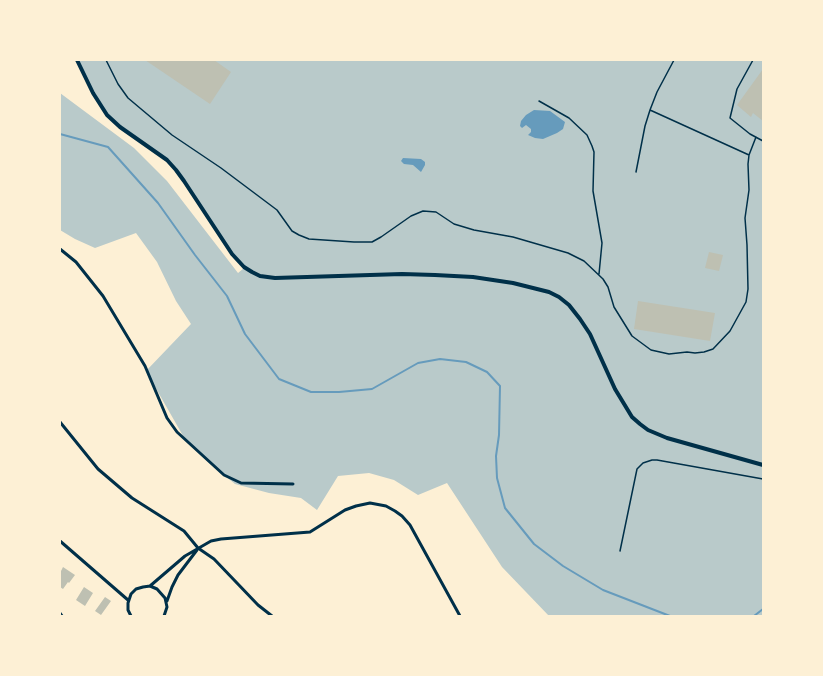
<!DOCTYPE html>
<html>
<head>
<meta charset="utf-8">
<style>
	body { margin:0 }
	#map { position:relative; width:823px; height:676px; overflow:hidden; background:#fdf0d5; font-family:"Source Sans 3",sans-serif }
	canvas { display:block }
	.frame { position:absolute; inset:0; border:61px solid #fdf0d5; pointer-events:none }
</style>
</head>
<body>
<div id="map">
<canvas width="823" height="676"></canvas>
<div class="frame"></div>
</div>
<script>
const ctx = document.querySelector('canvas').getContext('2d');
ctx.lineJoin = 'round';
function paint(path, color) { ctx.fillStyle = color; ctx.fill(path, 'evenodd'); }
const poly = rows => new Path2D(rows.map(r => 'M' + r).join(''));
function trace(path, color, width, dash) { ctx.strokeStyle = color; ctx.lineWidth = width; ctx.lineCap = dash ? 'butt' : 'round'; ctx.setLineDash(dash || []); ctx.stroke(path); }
const green = poly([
	[77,60,763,60,763,616,549,616,502,567,447,483,418,495,394,480,369,473,338,476,317,510,301,498,269,493,235,484,207,461,186,441,146,371,191,324,176,301,157,262,136,233,95,248,75,239,60,230,60,93,134,148,167,181,238,273,244,268,237,261,184,181,167,160,107,115]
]);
const water = poly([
	[534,110,550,111,565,122,563,129,557,133,543,139,535,138,528,135,531,132,531,129,526,125,522,128,520,126,521,121,526,115],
	[403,158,421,159,425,162,425,165,421,172,413,165,404,164,401,161]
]);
const stream = poly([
	[60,134,108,147,158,203,195,255,227,296,245,334,279,379,311,392,339,392,372,389,418,363,440,359,466,362,487,372,500,386,499,435,496,456,497,478,505,508,534,544,563,566,603,590,670,616],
	[754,616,763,609]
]);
const building = poly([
	[145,60,214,60,231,72,210,104],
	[763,69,763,121,753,113,751,117,737,105],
	[709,252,723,255,719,271,705,268],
	[638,301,715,313,710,341,634,329],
	[63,567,75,575,69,583,68,582,63,589,60,587,60,573],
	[84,587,93,593,85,606,76,600],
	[105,597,111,601,101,615,95,611]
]);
const service = poly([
	[106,60,118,84,128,98,172,135,221,168,277,210,292,231,299,235,309,239,354,242,372,242,381,237,411,216,423,211,436,212,454,224,474,230,513,237,568,253,584,261,603,279,608,287,614,307,632,336,651,350,669,354,687,352,695,353,704,352,713,349,730,331,746,302,748,289,747,245,745,218,749,190,748,164,749,155,756,137],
	[753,60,737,89,730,118,750,134,763,141],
	[539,101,569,118,587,135,592,146,594,152,593,191,602,243,599,274],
	[650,110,749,155],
	[636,172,645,126,650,110,657,92,674,60],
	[620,551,637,469,643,463,652,460,657,460,763,479],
	[60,612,63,616]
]);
const minor = poly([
	[60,249,76,262,103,296,145,366,167,418,177,432,224,475,241,483,293,484],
	[60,422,98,469,132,498,184,531,198,548,214,559,258,605,272,616],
	[60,541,128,600],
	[150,586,185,556,211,541,221,539,310,532,345,510,356,506,370,503,386,506,395,511,402,516,410,525,460,616],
	[167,601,172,587,178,575,197,550],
	[131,616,128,610,128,603,131,594,136,589,143,587,150,586,157,589,165,598,167,607,164,616]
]);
const tertiary = poly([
	[77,60,93,93,107,115,120,127,167,160,176,170,184,181,232,254,244,267,252,272,260,276,275,278,402,274,435,275,473,277,513,283,549,292,559,297,569,305,580,319,590,334,615,389,632,417,640,424,648,430,667,438,763,465]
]);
paint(green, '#b9caca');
paint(water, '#669bbc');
trace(stream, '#669bbc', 2);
paint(building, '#bec0b2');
trace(service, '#003049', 1.5);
trace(minor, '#003049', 3);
trace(tertiary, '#003049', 4);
</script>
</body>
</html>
